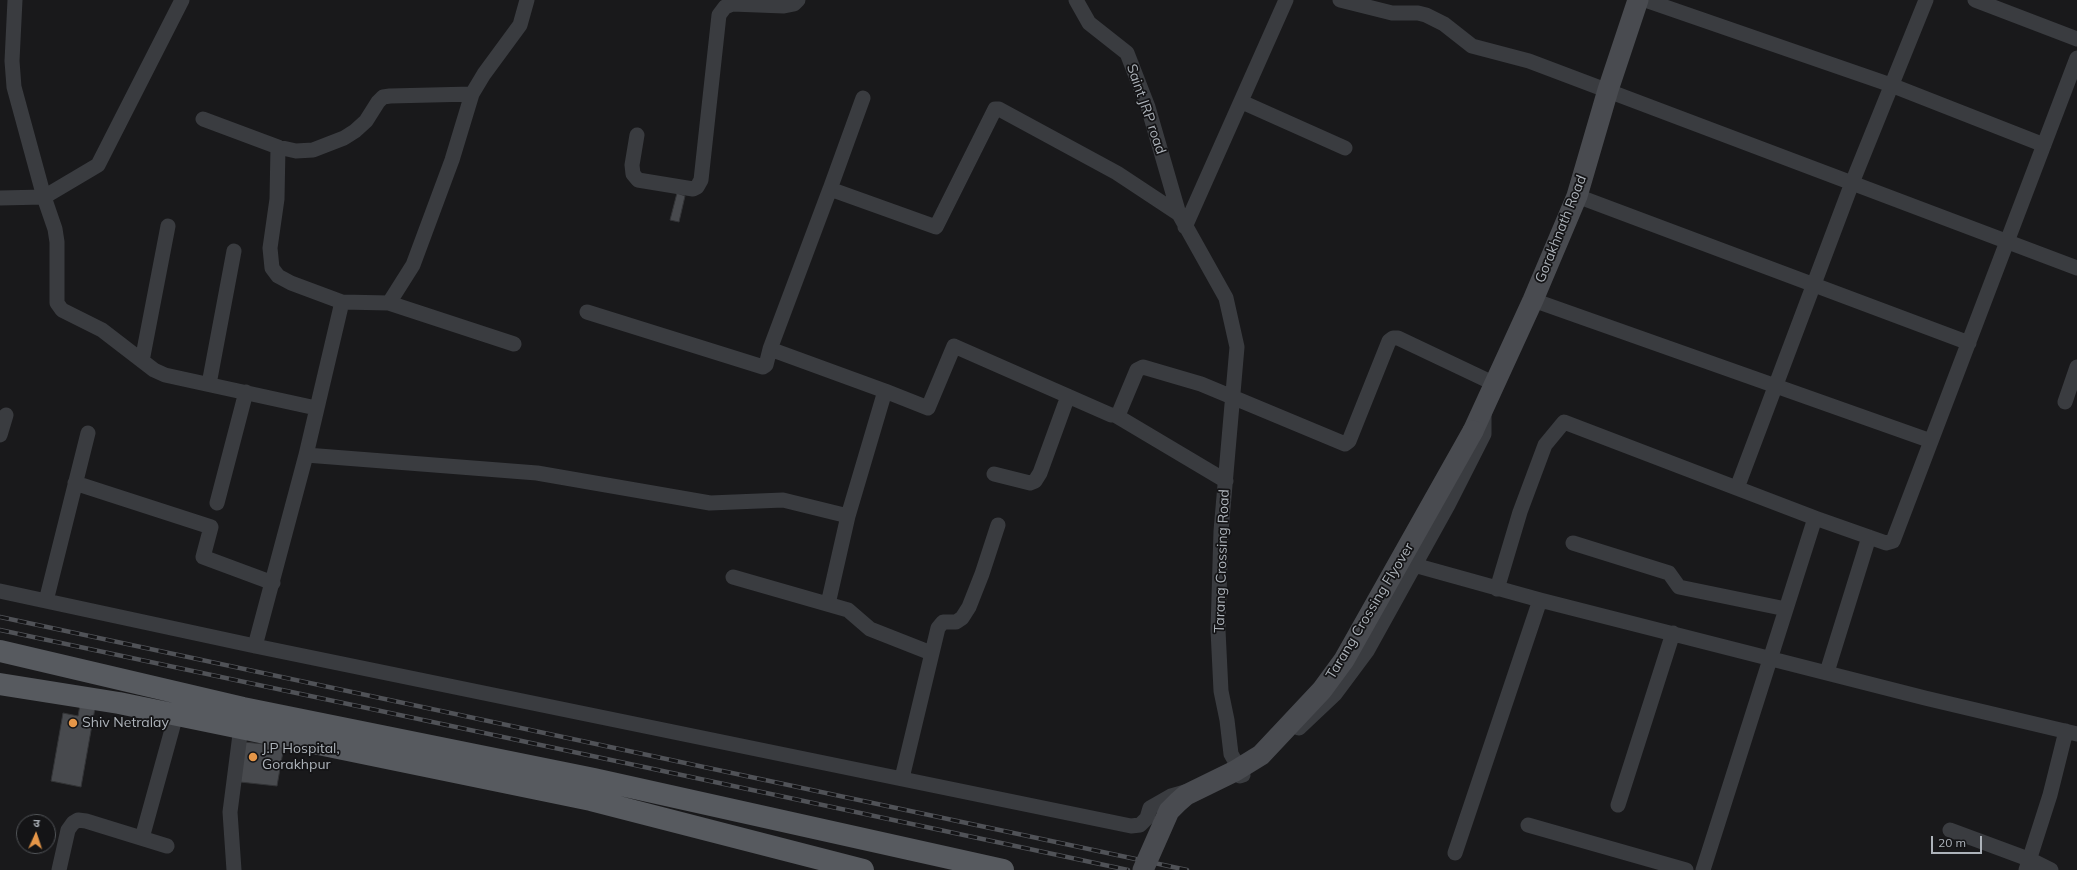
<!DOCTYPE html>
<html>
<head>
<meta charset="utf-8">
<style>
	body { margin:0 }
	#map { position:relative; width:2077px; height:870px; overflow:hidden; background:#19191b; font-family:Mulish,"Noto Sans Devanagari",sans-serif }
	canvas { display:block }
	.north { position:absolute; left:16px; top:814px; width:40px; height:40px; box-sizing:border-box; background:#141416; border:1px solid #515458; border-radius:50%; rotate:3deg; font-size:11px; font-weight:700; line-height:16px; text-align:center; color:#adb3ba }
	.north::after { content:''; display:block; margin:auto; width:14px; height:18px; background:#e59648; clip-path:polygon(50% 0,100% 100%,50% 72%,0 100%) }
	.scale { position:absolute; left:1931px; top:836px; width:51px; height:18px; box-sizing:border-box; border:2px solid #adb3ba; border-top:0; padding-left:5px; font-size:12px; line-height:14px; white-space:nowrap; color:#adb3ba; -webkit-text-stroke:3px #141416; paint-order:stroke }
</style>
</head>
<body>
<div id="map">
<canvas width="2077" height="870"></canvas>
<div class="north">उ</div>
<div class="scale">20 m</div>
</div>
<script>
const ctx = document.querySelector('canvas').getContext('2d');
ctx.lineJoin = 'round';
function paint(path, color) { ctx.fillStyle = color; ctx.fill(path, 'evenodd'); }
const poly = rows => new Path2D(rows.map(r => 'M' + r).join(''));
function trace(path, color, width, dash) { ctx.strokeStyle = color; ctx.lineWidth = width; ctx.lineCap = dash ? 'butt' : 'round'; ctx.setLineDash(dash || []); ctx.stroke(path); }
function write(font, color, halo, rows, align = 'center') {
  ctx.font = font + ' Mulish,sans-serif'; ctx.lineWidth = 3.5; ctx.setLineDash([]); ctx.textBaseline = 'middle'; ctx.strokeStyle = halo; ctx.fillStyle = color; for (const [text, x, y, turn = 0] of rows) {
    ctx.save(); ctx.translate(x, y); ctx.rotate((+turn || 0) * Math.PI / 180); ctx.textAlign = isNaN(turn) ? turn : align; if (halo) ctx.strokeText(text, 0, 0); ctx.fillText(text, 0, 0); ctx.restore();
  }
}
const building = poly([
	[677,193,685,196,679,222,670,220,677,193],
	[80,705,95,708,81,787,51,781,63,713,78,716,80,705],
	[244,742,284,746,277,786,240,782,244,742]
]);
const minor = poly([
	[15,0,12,61,14,87,44,197,55,229,57,242,57,303,62,310,102,330,154,370,165,375,316,408],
	[1076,0,1089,23,1127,53,1148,107,1179,214],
	[1340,0,1392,13,1418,13,1426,15,1444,24,1472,46,1529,61,2077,268],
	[1645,0,1891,85,2044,145],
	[1975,0,2077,39],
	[1242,102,1345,148],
	[203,119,278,147,296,151,313,150,344,138,355,131,366,121,378,102,383,97,390,96,472,94],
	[637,135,632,165,633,174,638,180,693,189,697,187,701,180,719,15,725,7,732,4,784,6,794,4,798,0],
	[278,147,277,199,270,248,272,268,278,276,291,283,342,302,389,303,514,344],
	[830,189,863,98],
	[1577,196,1969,343],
	[0,198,44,197,98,165,182,0],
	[1185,227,1286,0],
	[1533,300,1931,441],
	[389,303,413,265,452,160,472,94,484,74,520,25,527,0],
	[587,312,763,367,766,365,770,349,830,189,936,227,995,109,999,109,1117,173,1179,214,1226,298,1237,347,1221,531,1218,630,1221,691,1227,720,1231,754,1243,775,1240,776],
	[770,349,885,391,848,516,828,604],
	[142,361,168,226],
	[209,384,234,251],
	[885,391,928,408,954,346,1111,415,1115,415,1119,413,1137,370,1143,367,1201,384,1345,444,1349,441,1389,341,1393,338,1398,338,1495,384],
	[2065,402,2077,367],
	[1115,415,1226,481],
	[0,435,6,415],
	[306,455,342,302],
	[994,474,1030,483,1035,481,1040,473,1068,396],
	[75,483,211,527,203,557,273,583],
	[1737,488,1852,183,1926,0],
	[217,503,246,392],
	[1815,518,1886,543,1893,541,2077,58],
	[1573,543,1669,573,1679,587,1786,609],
	[1414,565,1540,600,1925,698,2077,734],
	[733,577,848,610,870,629,931,653],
	[1497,589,1520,512,1545,445,1564,422,1815,518,1703,870],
	[0,591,255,646,1131,826,1140,825,1147,818,1150,808,1171,796,1185,792],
	[46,601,88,433],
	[255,646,306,455,537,473,710,503,783,500,848,516],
	[1827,672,1869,537],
	[1299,728,1335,694,1367,651,1448,505,1484,434,1484,412],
	[902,778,938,628,943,622,956,622,962,618,969,607,982,574,998,525],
	[1618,805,1673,633],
	[1528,825,1686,870],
	[1950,830,2031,860,2051,870],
	[142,838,176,715],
	[1455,853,1540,600],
	[59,870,68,830,73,823,78,820,86,821,167,846],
	[234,870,230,812,242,719],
	[2026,870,2050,795,2066,731]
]);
const secondary = poly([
	[1473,431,1533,300,1577,196,1608,90,1638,0]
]);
const primary = poly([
	[0,651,243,708,594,779,1003,870],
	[0,684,119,703,591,800,863,870]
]);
const rail = poly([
	[0,617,1187,870],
	[0,630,1128,870]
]);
const secondaryBridge = poly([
	[1143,870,1169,811,1178,802,1186,795,1235,771,1261,755,1322,690,1344,660,1473,431]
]);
const markers = [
	[73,723,5,"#e59648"],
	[253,757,5,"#e59648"]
];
const streetNames = [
	["Saint JRP road",1146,109,71],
	["Gorakhnath Road",1561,229,-68],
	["Tarang Crossing Road",1222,561,-88],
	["Tarang Crossing Flyover",1370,611,-59]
];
const poiNames = [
	["Shiv Netralay",82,723],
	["J.P Hospital,",262,749],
	["Gorakhpur",262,765]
];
paint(building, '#484a4e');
trace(building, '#333437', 1);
trace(minor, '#3a3c40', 15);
trace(secondary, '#494b50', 21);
trace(primary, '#575a5f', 22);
trace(rail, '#505257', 4.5);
trace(rail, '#141416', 3, [9]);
trace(secondaryBridge, '#494b50', 21);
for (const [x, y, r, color] of markers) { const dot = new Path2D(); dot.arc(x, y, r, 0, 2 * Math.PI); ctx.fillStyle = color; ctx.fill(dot); trace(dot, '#141416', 1.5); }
write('14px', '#adb3ba', '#141416', streetNames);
write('14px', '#adb3ba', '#141416', poiNames, 'left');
</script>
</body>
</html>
